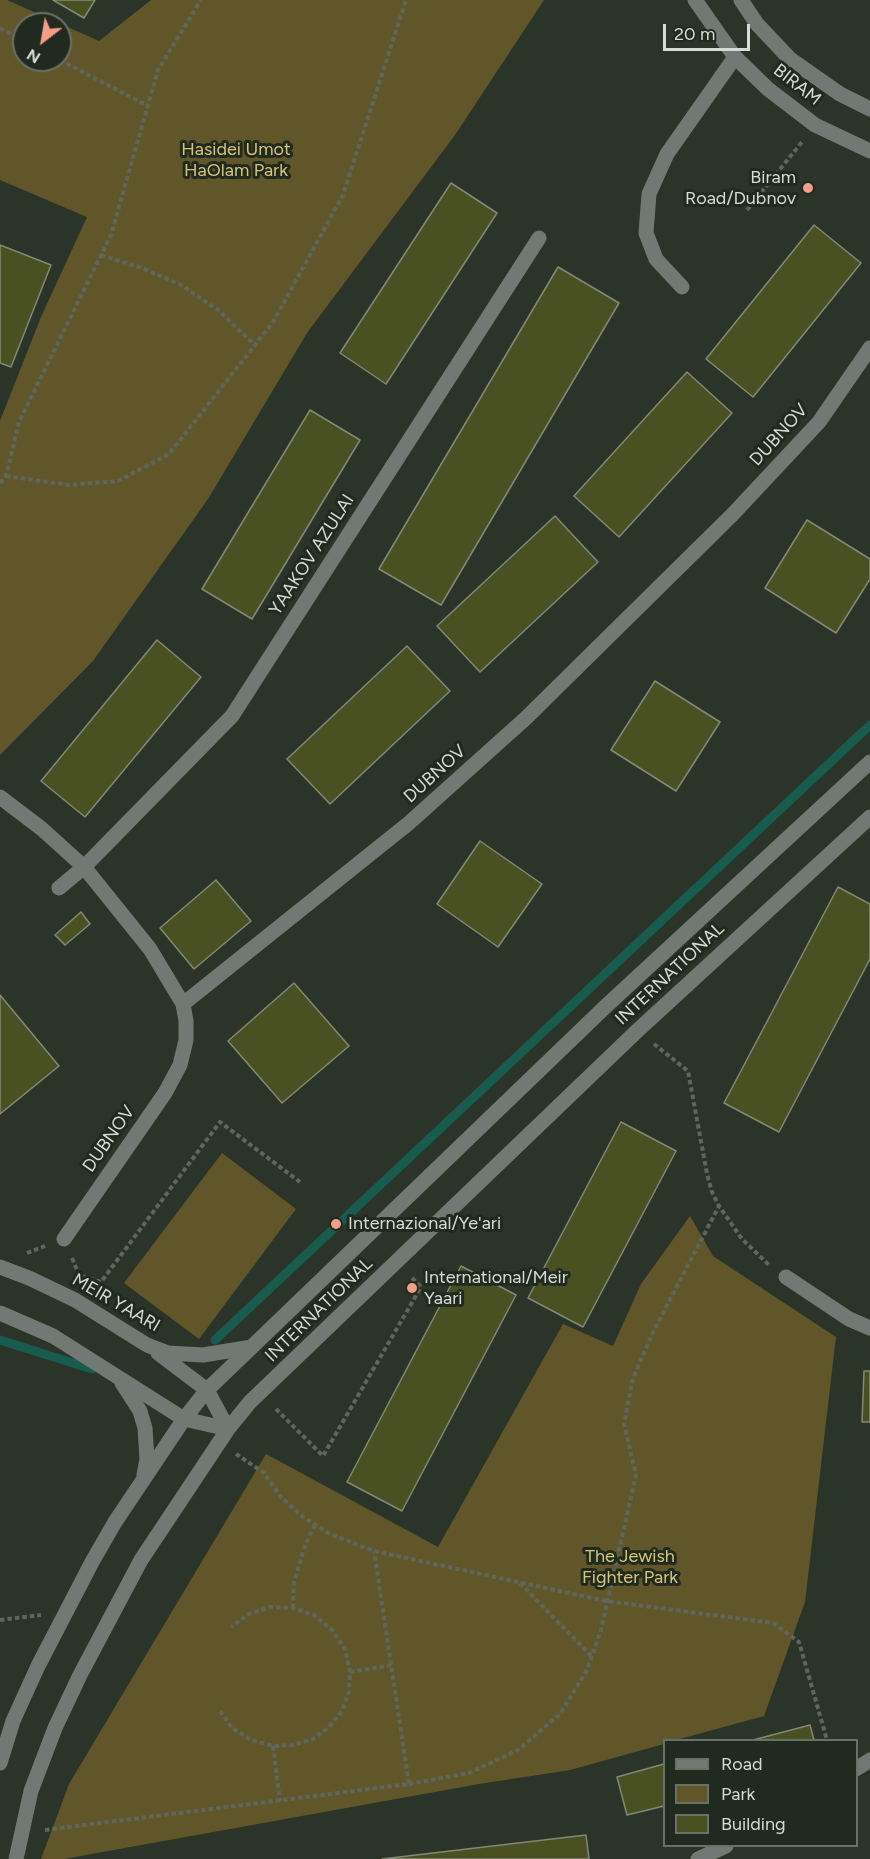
<!DOCTYPE html>
<html>
<head>
<meta charset="utf-8">
<style>
	body { margin:0 }
	#map { position:relative; width:870px; height:1859px; overflow:hidden; background:#2b3428; font-family:Figtree,sans-serif }
	canvas { display:block }
	.legend { position:absolute; left:663px; top:1739px; width:195px; height:108px; box-sizing:border-box; background:#212a1e; border:2px solid #697167; margin:0; padding:8px 10px; list-style:none; font-size:18px; color:#d6dcd4 }
	.legend li { display:flex; align-items:center; gap:12px; height:30px }
	.legend b { width:30px; border:2px solid #697167 }
	.north { position:absolute; left:12px; top:12px; width:60px; height:60px; box-sizing:border-box; background:#212a1e; border:2px solid #697167; border-radius:50%; rotate:211deg; font-size:16px; font-weight:700; line-height:24px; text-align:center; color:#d6dcd4 }
	.north::after { content:''; display:block; margin:auto; width:21px; height:27px; background:#f49e87; clip-path:polygon(50% 0,100% 100%,50% 72%,0 100%) }
	.scale { position:absolute; left:663px; top:24px; width:87px; height:27px; box-sizing:border-box; border:3px solid #d6dcd4; border-top:0; padding-left:8px; font-size:18px; line-height:21px; white-space:nowrap; color:#d6dcd4; -webkit-text-stroke:4px #212a1e; paint-order:stroke }
</style>
</head>
<body>
<div id="map">
<canvas width="870" height="1859"></canvas>
<ul class="legend">
<li><b style="height:8px;background:#727974"></b>Road</li>
<li><b style="height:16px;background:#61562a"></b>Park</li>
<li><b style="height:16px;background:#495021"></b>Building</li>
</ul>
<div class="north">N</div>
<div class="scale">20 m</div>
</div>
<script>
const ctx = document.querySelector('canvas').getContext('2d');
ctx.lineJoin = 'round';
function paint(path, color) { ctx.fillStyle = color; ctx.fill(path, 'evenodd'); }
const poly = rows => new Path2D(rows.map(r => 'M' + r).join(''));
function trace(path, color, width, dash) { ctx.strokeStyle = color; ctx.lineWidth = width; ctx.lineCap = dash ? 'butt' : 'round'; ctx.setLineDash(dash || []); ctx.stroke(path); }
function write(font, color, halo, rows, align = 'center') {
  ctx.font = font + ' Figtree,sans-serif'; ctx.lineWidth = 6; ctx.setLineDash([]); ctx.textBaseline = 'middle'; ctx.strokeStyle = halo; ctx.fillStyle = color; for (const [text, x, y, turn = 0] of rows) {
    ctx.save(); ctx.translate(x, y); ctx.rotate((+turn || 0) * Math.PI / 180); ctx.textAlign = isNaN(turn) ? turn : align; if (halo) ctx.strokeText(text, 0, 0); ctx.fillText(text, 0, 0); ctx.restore();
  }
}
const green = poly([
	[0,0,7,0,99,41,151,0,544,0,455,135,307,333,208,499,93,661,0,755,0,421,41,317,87,217,0,180],
	[24,24,60,24,60,60,24,60],
	[222,1153,296,1209,199,1339,124,1283],
	[690,1216,713,1256,836,1337,805,1602,764,1716,676,1740,664,1740,664,1744,570,1770,479,1784,64,1859,41,1859,69,1784,266,1454,438,1547,563,1324,613,1346,641,1284]
]);
const stream = poly([
	[0,1340,92,1369],
	[215,1340,870,725]
]);
const building = poly([
	[53,0,95,0,84,18,53,0],
	[451,183,497,213,386,384,340,353,451,183],
	[814,225,861,263,753,397,706,359,814,225],
	[0,245,51,265,11,367,0,363,0,245],
	[558,267,619,303,441,605,379,569,558,267],
	[687,372,732,413,619,537,574,496,687,372],
	[310,410,360,440,252,619,202,589,310,410],
	[555,516,598,562,480,672,437,626,555,516],
	[807,520,870,559,870,579,836,633,765,588,807,520],
	[157,640,201,677,85,817,41,781,157,640],
	[407,646,450,691,330,804,287,759,407,646],
	[655,681,720,722,676,791,611,750,655,681],
	[480,841,542,884,498,947,437,904,480,841],
	[216,880,251,921,194,969,160,928,216,880],
	[838,887,870,904,870,959,779,1132,724,1103,838,887],
	[81,912,90,924,65,945,55,935,81,912],
	[294,983,349,1046,282,1103,228,1041,294,983],
	[0,995,59,1066,0,1114,0,995],
	[621,1122,676,1151,583,1327,528,1298,621,1122],
	[461,1266,516,1295,402,1511,347,1482,461,1266],
	[864,1371,870,1371,870,1422,862,1422,864,1371],
	[810,1725,814,1740,753,1740,810,1725],
	[664,1764,664,1806,627,1815,617,1777,664,1764],
	[586,1835,589,1859,382,1859,586,1835]
]);
const path = poly([
	[0,28,24,41],
	[60,60,148,106],
	[747,210,802,142],
	[101,255,142,268,181,285,218,310,255,345],
	[6,476,69,485,118,481,169,454,273,322,343,195,406,0],
	[0,483,6,476,19,422,111,235,158,70,201,0],
	[654,1044,688,1071,707,1174,712,1192,719,1206,742,1239,770,1266],
	[27,1253,45,1246],
	[72,1258,79,1275,78,1279],
	[82,1276,101,1282,220,1122,300,1182],
	[276,1409,323,1456,421,1287,410,1276],
	[236,1454,264,1473,281,1497,302,1516,330,1534,374,1551,606,1601,773,1623,799,1642,827,1740],
	[520,1583,592,1657],
	[293,1608,294,1583,301,1558,306,1543,315,1525],
	[0,1620,41,1615],
	[350,1672,391,1665],
	[220,1711,232,1728,251,1740,273,1746,293,1745,313,1739,329,1727,342,1711,349,1692,350,1672,345,1649,332,1630,314,1615,293,1608,270,1607,249,1614,231,1627],
	[273,1746,280,1801],
	[409,1784,469,1773,518,1750,560,1714,587,1670,601,1630,636,1475,624,1424,633,1378,653,1332,719,1206],
	[45,1830,409,1784,374,1551]
]);
const minor = poly([
	[695,0,735,57,768,89,815,125,870,151],
	[741,0,757,24,790,59,840,94,870,109],
	[682,287,656,259,646,233,649,194,667,154,735,57],
	[0,797,42,829,84,867,150,949,183,1004],
	[59,888,84,867,232,716,539,238],
	[64,1239,165,1093,180,1065,186,1040,186,1021,183,1004,409,823,526,718,733,514,819,422,870,348],
	[0,1267,29,1278,75,1300,147,1345,168,1353,203,1355,252,1347],
	[786,1277,849,1319,870,1328],
	[0,1313,53,1336,184,1419,228,1429],
	[158,1353,207,1390,228,1429],
	[122,1383,140,1411,145,1428,147,1459,144,1475],
	[0,1763,13,1721,38,1666,92,1562,115,1522,184,1419,207,1390,605,1007,870,762],
	[856,1769,870,1760],
	[16,1859,31,1791,55,1728,80,1675,141,1560,228,1429,250,1402,637,1031,870,817],
	[698,1859,726,1846]
]);
const markers = [
	[808,188,6,"#f49e87"],
	[336,1224,6,"#f49e87"],
	[412,1288,6,"#f49e87"]
];
const streetNames = [
	["BIRAM",797,85,38],
	["DUBNOV",779,435,-48],
	["YAAKOV AZULAI",312,555,-57],
	["DUBNOV",435,774,-42],
	["INTERNATIONAL",670,974,-43],
	["DUBNOV",109,1139,-55],
	["MEIR YAARI",116,1303,30],
	["INTERNATIONAL",319,1310,-44]
];
const parkNames = [
	["Hasidei Umot",236,150],
	["HaOlam Park",236,171],
	["The Jewish",630,1557],
	["Fighter Park",630,1578]
];
const poiNames = [
	["Biram",796,178,"right"],
	["Road/Dubnov",796,199,"right"],
	["Internazional/Ye'ari",348,1224],
	["International/Meir",424,1278],
	["Yaari",424,1299]
];
paint(green, '#61562a');
trace(stream, '#175c4f', 9);
paint(building, '#495021');
trace(building, '#858878', 1.5);
trace(path, '#5f675c', 4, [4.5, 3]);
trace(minor, '#727974', 15);
for (const [x, y, r, color] of markers) { const dot = new Path2D(); dot.arc(x, y, r, 0, 2 * Math.PI); ctx.fillStyle = color; ctx.fill(dot); trace(dot, '#212a1e', 2); }
write('18px', '#d6dcd4', '#212a1e', streetNames);
write('18px', '#d7c577', '#212a1e', parkNames);
write('18px', '#d6dcd4', '#212a1e', poiNames, 'left');
</script>
</body>
</html>
